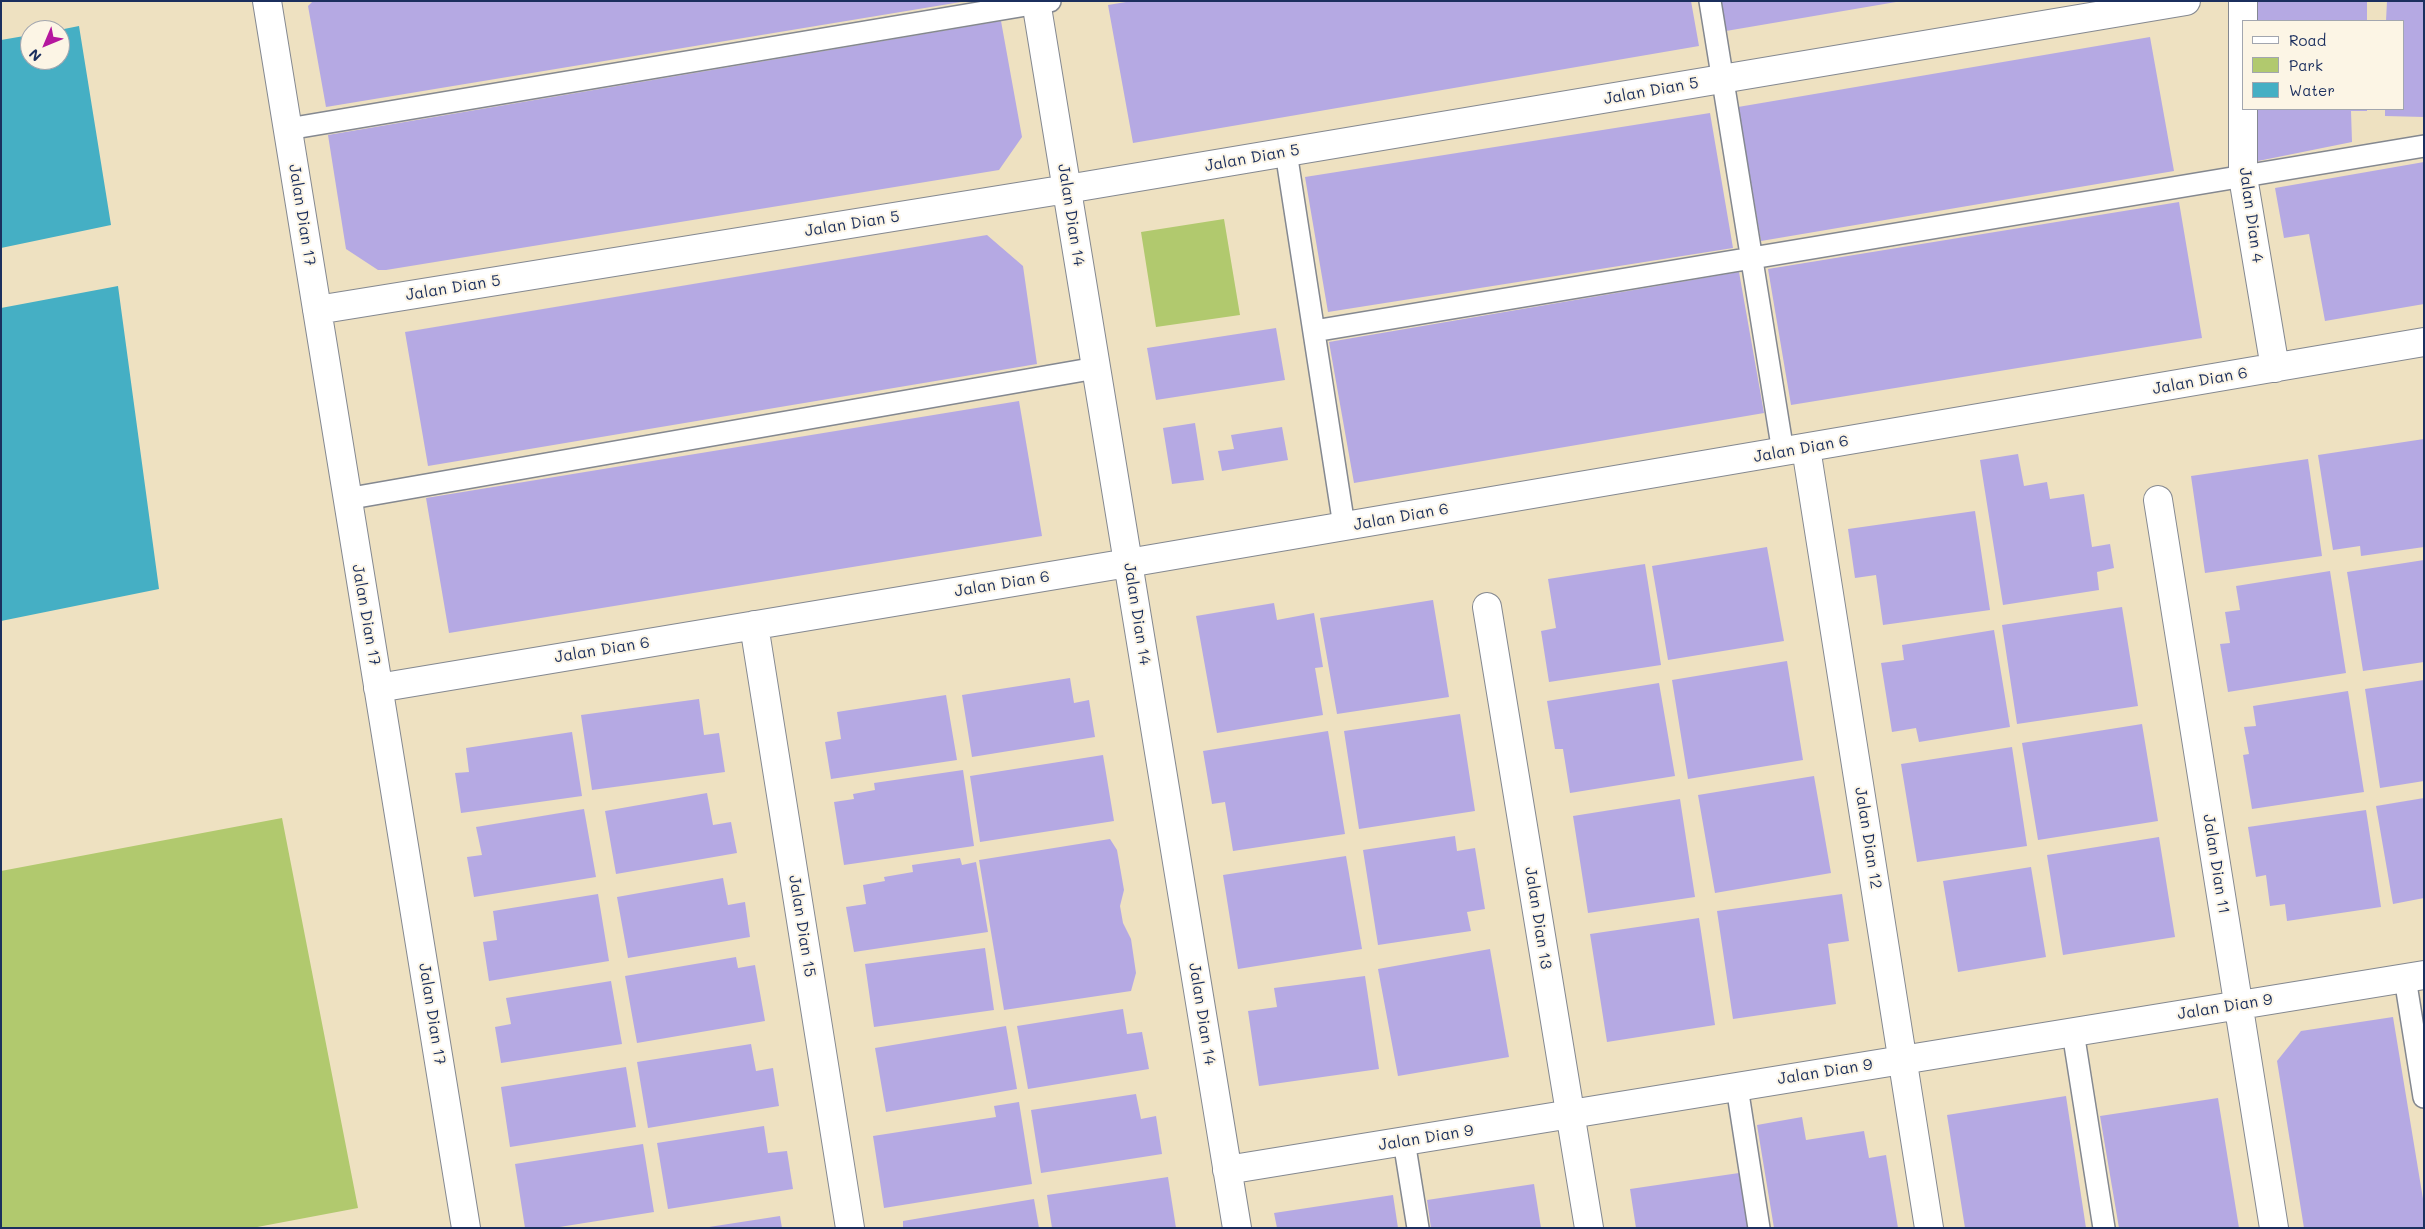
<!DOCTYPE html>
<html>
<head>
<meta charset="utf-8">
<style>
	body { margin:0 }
	#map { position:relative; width:2425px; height:1229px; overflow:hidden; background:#eee1c1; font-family:Mali,sans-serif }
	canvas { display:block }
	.frame { position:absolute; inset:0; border:2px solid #1b2f5e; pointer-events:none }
	.legend { position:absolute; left:2242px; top:20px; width:162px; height:90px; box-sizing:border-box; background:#fcf5e5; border:1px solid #a2a6af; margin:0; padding:6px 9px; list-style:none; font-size:15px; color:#1b2f5e }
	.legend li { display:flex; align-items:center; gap:10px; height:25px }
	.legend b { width:25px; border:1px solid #a2a6af }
	.north { position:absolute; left:20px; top:20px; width:50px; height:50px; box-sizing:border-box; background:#fcf5e5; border:1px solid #a2a6af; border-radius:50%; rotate:225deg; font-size:14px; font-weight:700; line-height:20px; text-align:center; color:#1b2f5e }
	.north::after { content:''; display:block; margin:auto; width:18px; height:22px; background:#b5179e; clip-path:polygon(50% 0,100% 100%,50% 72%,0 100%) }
</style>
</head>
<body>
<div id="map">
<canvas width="2425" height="1229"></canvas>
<div class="frame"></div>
<ul class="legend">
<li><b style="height:6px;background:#fff"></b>Road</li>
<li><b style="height:14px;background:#b1c96e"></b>Park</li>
<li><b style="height:14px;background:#45afc4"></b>Water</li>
</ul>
<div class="north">N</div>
</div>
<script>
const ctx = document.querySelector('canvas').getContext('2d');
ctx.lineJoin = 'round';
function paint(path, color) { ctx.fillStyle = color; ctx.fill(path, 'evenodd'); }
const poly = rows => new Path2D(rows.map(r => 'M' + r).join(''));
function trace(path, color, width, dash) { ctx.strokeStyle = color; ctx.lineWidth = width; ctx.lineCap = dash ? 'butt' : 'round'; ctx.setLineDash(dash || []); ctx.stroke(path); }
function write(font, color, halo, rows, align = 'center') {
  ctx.font = font + ' Mali,sans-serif'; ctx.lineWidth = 4; ctx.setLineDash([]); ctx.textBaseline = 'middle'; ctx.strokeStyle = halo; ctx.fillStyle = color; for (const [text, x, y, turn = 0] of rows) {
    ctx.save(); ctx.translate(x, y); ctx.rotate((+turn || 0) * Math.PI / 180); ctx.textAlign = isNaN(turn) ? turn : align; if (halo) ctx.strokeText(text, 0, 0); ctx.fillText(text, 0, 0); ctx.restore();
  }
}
const green = poly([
	[1224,219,1240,315,1156,327,1141,232],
	[282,818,358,1208,252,1228,1,1228,1,871]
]);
const water = poly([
	[79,26,111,225,1,248,1,40,30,35,30,60,60,60,59,30],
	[118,286,159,589,1,621,1,308]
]);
const building = poly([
	[313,1,961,1,961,2,326,107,308,6],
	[1132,1,1691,1,1699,46,1133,143,1108,5],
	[1721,1,1896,1,1896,2,1726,31],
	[2257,1,2367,1,2367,21,2257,21],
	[2387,1,2424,1,2424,117,2385,116,2385,109,2404,109,2404,21,2386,21],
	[1001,21,1022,137,999,170,386,270,378,270,346,249,328,135],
	[2150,37,2174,171,1761,241,1738,107],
	[2257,109,2367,109,2367,111,2351,111,2352,142,2258,161],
	[1710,113,1733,248,1328,312,1305,177],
	[2424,162,2424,304,2325,321,2309,234,2284,238,2275,188],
	[2179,202,2202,338,1791,405,1768,269],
	[987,235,1023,266,1037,364,428,466,405,332],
	[1739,272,1764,413,1354,483,1329,342],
	[1276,328,1285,380,1156,400,1147,348],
	[1019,401,1042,536,449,633,426,498],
	[1195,423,1204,480,1172,484,1163,428],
	[1282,427,1288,460,1222,471,1218,451,1234,449,1231,435],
	[2424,439,2424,547,2361,556,2360,546,2333,550,2318,455],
	[2018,454,2024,486,2047,482,2050,499,2084,494,2092,547,2110,544,2114,568,2097,572,2099,590,2003,605,1980,460],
	[2308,459,2322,556,2205,573,2191,476],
	[1975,511,1990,610,1883,625,1876,575,1855,578,1848,529],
	[1767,547,1784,641,1668,660,1652,566],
	[2424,560,2424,662,2363,671,2347,572],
	[1645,564,1661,665,1549,682,1541,631,1556,628,1548,579],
	[2330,571,2346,673,2228,692,2220,644,2230,643,2225,612,2240,610,2236,586],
	[1433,600,1449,697,1337,714,1320,618],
	[1274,603,1277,620,1314,613,1323,667,1315,668,1323,715,1217,733,1196,616],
	[2122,607,2138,706,2017,724,2002,625],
	[1994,630,2010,727,1919,742,1916,728,1892,732,1881,663,1904,660,1902,645],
	[1787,661,1803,760,1688,779,1672,680],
	[1070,678,1074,703,1089,700,1095,737,972,757,962,695],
	[2424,680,2424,781,2380,788,2365,689],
	[1659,683,1675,776,1570,793,1563,749,1555,749,1547,701],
	[2348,691,2364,792,2252,809,2243,755,2249,754,2244,727,2256,726,2253,706],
	[946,695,957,760,831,779,825,742,841,739,837,712],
	[699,699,704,735,719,733,725,772,592,790,581,715],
	[1460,714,1475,811,1359,829,1344,731],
	[2142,724,2158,821,2038,840,2022,743],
	[1328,731,1345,834,1233,851,1225,802,1212,804,1203,751],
	[572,732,582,796,461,813,455,773,469,772,466,748],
	[2012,747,2027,846,1917,862,1901,764],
	[1103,755,1114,821,980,842,970,776],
	[963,770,974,846,844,865,834,802,854,799,853,794,875,790,874,783],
	[1814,776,1831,873,1715,893,1698,795],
	[707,793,713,825,731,822,737,853,616,874,605,811],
	[2424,798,2424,898,2393,904,2376,806],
	[1680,799,1695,897,1588,913,1573,816],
	[584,809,596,877,474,897,467,857,482,855,476,827],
	[2366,810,2381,907,2287,921,2285,904,2270,906,2266,875,2256,877,2248,827],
	[1455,836,1457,851,1475,848,1485,909,1467,912,1471,931,1378,945,1363,850],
	[2159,837,2175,937,2063,955,2047,855],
	[1110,839,1117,850,1124,890,1120,906,1123,923,1131,939,1136,973,1131,991,1004,1010,979,860],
	[1346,856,1362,949,1238,969,1223,875],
	[960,858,962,865,976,862,988,932,854,952,846,907,866,904,863,885,885,881,884,877,913,872,912,865],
	[2031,867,2046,957,1958,972,1943,881],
	[723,878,728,905,745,902,750,937,628,958,617,897],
	[598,894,609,961,489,981,483,942,497,940,493,911],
	[1842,894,1849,941,1828,944,1836,1004,1733,1019,1717,911],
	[1699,918,1715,1025,1607,1042,1590,934],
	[985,948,994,1010,874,1027,865,964],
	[1490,949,1509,1057,1398,1076,1378,969],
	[736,957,738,968,755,965,765,1021,637,1043,625,976],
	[1365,976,1379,1069,1259,1086,1248,1011,1277,1007,1274,988],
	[611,981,622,1044,501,1063,495,1027,511,1024,506,998],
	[1123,1009,1127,1034,1142,1032,1149,1069,1028,1089,1017,1026],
	[2393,1017,2424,1205,2424,1228,2304,1228,2277,1061,2301,1031],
	[1006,1026,1017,1089,886,1112,875,1048],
	[751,1044,756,1071,773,1068,779,1106,648,1128,637,1062],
	[626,1067,636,1127,510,1147,501,1087],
	[1136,1094,1141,1119,1156,1116,1162,1154,1041,1173,1031,1110],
	[2066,1096,2086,1228,1965,1228,1947,1115],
	[2218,1098,2239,1228,2119,1228,2100,1116],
	[1019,1102,1032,1184,884,1208,873,1136,996,1117,994,1106],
	[1802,1117,1806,1140,1864,1131,1869,1158,1886,1155,1898,1228,1774,1228,1757,1125],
	[764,1126,768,1153,787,1151,793,1189,668,1209,657,1143],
	[643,1144,654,1212,553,1228,525,1228,515,1164],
	[1739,1173,1748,1228,1636,1228,1630,1189],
	[1168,1177,1176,1228,1052,1228,1047,1195],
	[1534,1184,1541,1228,1431,1228,1427,1200],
	[1393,1195,1398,1228,1277,1228,1274,1213],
	[1034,1199,1039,1228,903,1228,903,1221],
	[780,1216,782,1228,710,1228,709,1227]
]);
const service = poly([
	[1710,1,1783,452],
	[288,129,1050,1],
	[1286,152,1344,526],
	[1314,331,2424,146],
	[346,499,1096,368],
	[2405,978,2424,1097],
	[2073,1032,2104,1228],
	[1737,1087,1759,1228],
	[1404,1141,1418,1228]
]);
const minor = poly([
	[267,1,466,1228],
	[1036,1,1237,1228],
	[2243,1,2243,177,2275,368],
	[317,310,1067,189,2186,1],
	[1806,448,1929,1228],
	[2158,500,2274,1228],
	[1487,607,1589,1228],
	[754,625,850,1228],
	[378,688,1128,563,2424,342],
	[1227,1170,2424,975]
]);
const streetNames = [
	["Jalan Dian 5",1651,91,-10],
	["Jalan Dian 5",1252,158,-10],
	["Jalan Dian 17",302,215,81],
	["Jalan Dian 14",1071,215,81],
	["Jalan Dian 4",2251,215,82],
	["Jalan Dian 5",852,224,-9],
	["Jalan Dian 5",453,288,-9],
	["Jalan Dian 6",2200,381,-10],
	["Jalan Dian 6",1801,449,-10],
	["Jalan Dian 6",1401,517,-10],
	["Jalan Dian 6",1002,584,-9],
	["Jalan Dian 14",1137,614,81],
	["Jalan Dian 17",366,615,80],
	["Jalan Dian 6",602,650,-9],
	["Jalan Dian 12",1868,838,81],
	["Jalan Dian 11",2216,864,81],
	["Jalan Dian 13",1538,918,81],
	["Jalan Dian 15",802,926,81],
	["Jalan Dian 9",2225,1007,-9],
	["Jalan Dian 17",432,1014,81],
	["Jalan Dian 14",1202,1014,81],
	["Jalan Dian 9",1825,1072,-9],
	["Jalan Dian 9",1426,1138,-9]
];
paint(green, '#b1c96e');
paint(water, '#45afc4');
paint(building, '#b5a9e3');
trace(service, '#848890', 24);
trace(minor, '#848890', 30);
trace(service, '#fff', 21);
trace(minor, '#fff', 28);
write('16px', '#1b2f5e', '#fcf5e5', streetNames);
</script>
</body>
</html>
